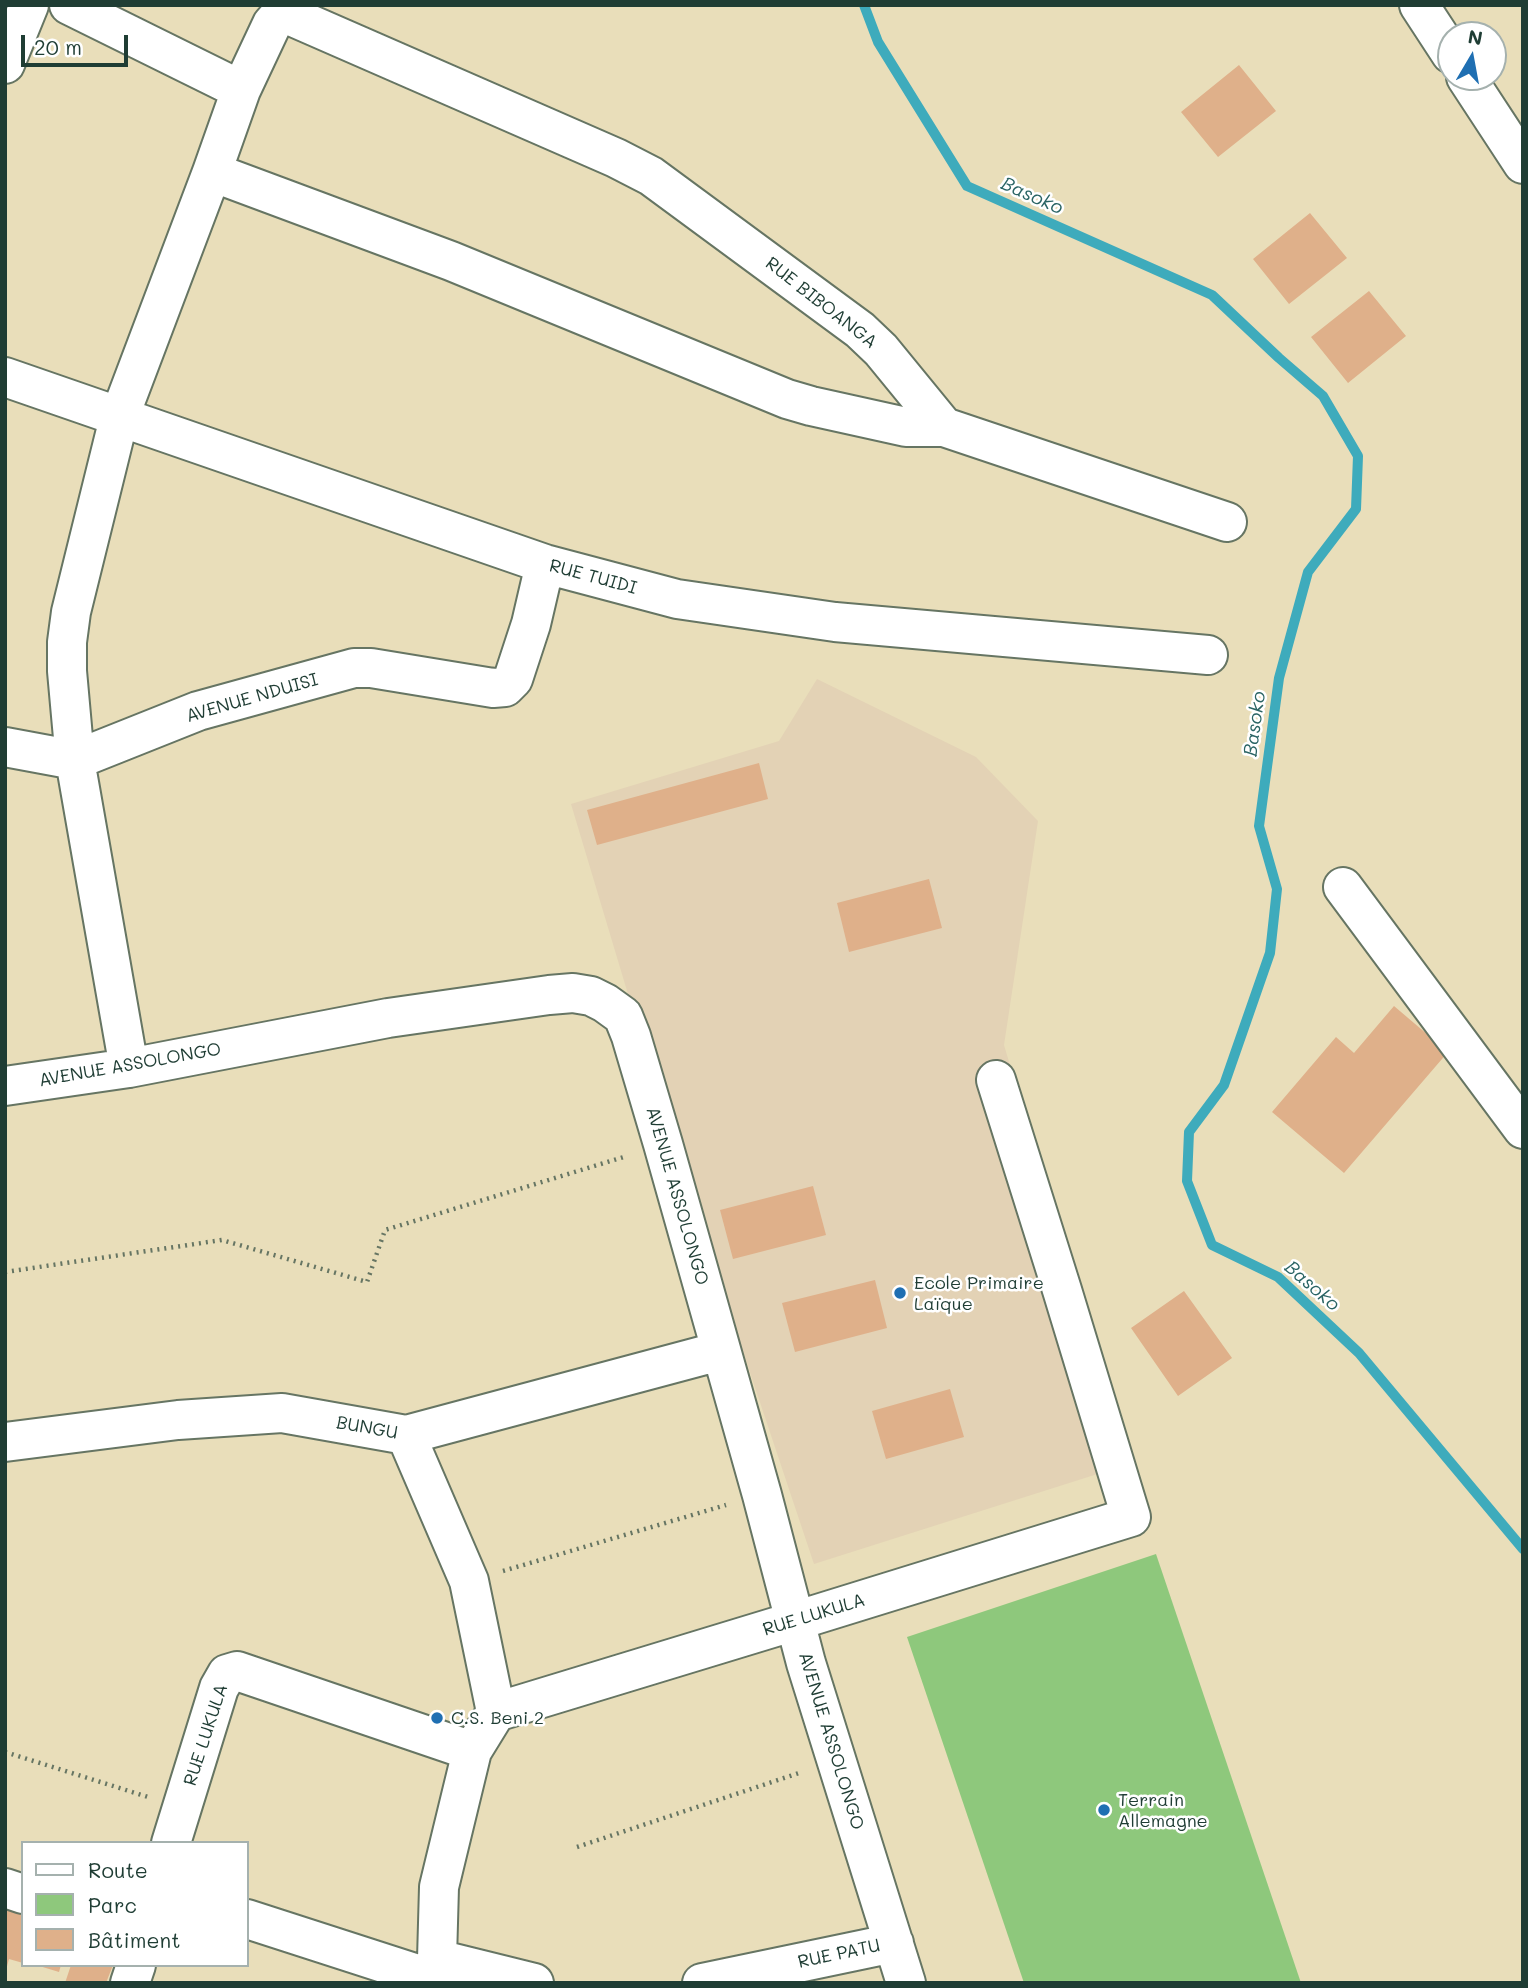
<!DOCTYPE html>
<html>
<head>
<meta charset="utf-8">
<style>
	body { margin:0 }
	#map { position:relative; width:1528px; height:1988px; overflow:hidden; background:#e9deba; font-family:Mali,sans-serif }
	canvas { display:block }
	.frame { position:absolute; inset:0; border:7px solid #1f3d34; pointer-events:none }
	.legend { position:absolute; left:21px; top:1841px; width:228px; height:126px; box-sizing:border-box; background:#fff; border:2px solid #a5b1ae; margin:0; padding:9px 12px; list-style:none; font-size:21px; color:#1f3d34 }
	.legend li { display:flex; align-items:center; gap:14px; height:35px }
	.legend b { width:35px; border:2px solid #a5b1ae }
	.north { position:absolute; left:1437px; top:21px; width:70px; height:70px; box-sizing:border-box; background:#fff; border:2px solid #a5b1ae; border-radius:50%; rotate:10deg; font-size:19px; font-weight:700; line-height:28px; text-align:center; color:#1f3d34 }
	.north::after { content:''; display:block; margin:auto; width:24px; height:32px; background:#1f6fb2; clip-path:polygon(50% 0,100% 100%,50% 72%,0 100%) }
	.scale { position:absolute; left:21px; top:35px; width:107px; height:32px; box-sizing:border-box; border:4px solid #1f3d34; border-top:0; padding-left:9px; font-size:21px; line-height:24px; white-space:nowrap; color:#1f3d34; -webkit-text-stroke:5px #fff; paint-order:stroke }
</style>
</head>
<body>
<div id="map">
<canvas width="1528" height="1988"></canvas>
<div class="frame"></div>
<ul class="legend">
<li><b style="height:9px;background:#fff"></b>Route</li>
<li><b style="height:19px;background:#8ec87c"></b>Parc</li>
<li><b style="height:19px;background:#dfb08a"></b>Bâtiment</li>
</ul>
<div class="north">N</div>
<div class="scale">20 m</div>
</div>
<script>
const ctx = document.querySelector('canvas').getContext('2d');
ctx.lineJoin = 'round';
function paint(path, color) { ctx.fillStyle = color; ctx.fill(path, 'evenodd'); }
const poly = rows => new Path2D(rows.map(r => 'M' + r).join(''));
function trace(path, color, width, dash) { ctx.strokeStyle = color; ctx.lineWidth = width; ctx.lineCap = dash ? 'butt' : 'round'; ctx.setLineDash(dash || []); ctx.stroke(path); }
function write(font, color, halo, rows, align = 'center') {
  ctx.font = font + ' Mali,sans-serif'; ctx.lineWidth = 5; ctx.setLineDash([]); ctx.textBaseline = 'middle'; ctx.strokeStyle = halo; ctx.fillStyle = color; for (const [text, x, y, turn = 0] of rows) {
    ctx.save(); ctx.translate(x, y); ctx.rotate((+turn || 0) * Math.PI / 180); ctx.textAlign = isNaN(turn) ? turn : align; if (halo) ctx.strokeText(text, 0, 0); ctx.fillText(text, 0, 0); ctx.restore();
  }
}
const built = poly([
	[817,679,976,757,1038,821,1004,1045,1129,1464,814,1564,666,1121,571,804,779,741]
]);
const green = poly([
	[1156,1554,1301,1983,1024,1983,907,1637]
]);
const stream = poly([
	[864,5,878,42,967,186,1212,295,1279,358,1323,396,1358,456,1356,509,1308,572,1279,678,1259,826,1277,889,1270,953,1224,1085,1189,1132,1187,1181,1212,1245,1278,1277,1359,1353,1523,1549]
]);
const building = poly([
	[1239,65,1276,111,1218,157,1181,112],
	[1310,213,1347,258,1289,304,1253,259],
	[1369,291,1406,336,1348,383,1311,337],
	[759,763,768,799,597,845,587,810],
	[929,879,942,928,849,952,837,903],
	[1394,1006,1448,1052,1344,1173,1272,1112,1336,1037,1354,1053],
	[813,1186,826,1235,733,1259,720,1210],
	[875,1280,887,1328,795,1352,782,1303],
	[1184,1291,1232,1358,1178,1396,1131,1328],
	[950,1389,964,1437,886,1459,872,1411],
	[5,1903,23,1908,21,1927,23,1927,23,1963,9,1959,6,1970],
	[36,1965,61,1965,59,1972],
	[71,1965,113,1965,106,1983,65,1983]
]);
const path = poly([
	[5,1272,222,1240,367,1282,385,1230,627,1156],
	[503,1571,726,1505],
	[5,1752,148,1797],
	[577,1847,802,1772]
]);
const minor = poly([
	[69,5,241,90],
	[1419,5,1451,54],
	[5,64,29,5],
	[1466,77,1523,164],
	[212,172,451,261,787,399,811,406,906,427,944,427,1227,522],
	[5,377,545,564,677,599,835,622,1208,655],
	[5,747,75,760,198,711,354,668,371,668,493,688,505,687,513,679,531,624,545,564],
	[1343,887,1523,1129],
	[129,1068,75,760,67,671,67,642,71,612,119,418,212,172,241,90,272,24,279,16,284,14,291,16,616,158,651,176,860,330,881,350,944,427],
	[5,1086,129,1068,388,1018,549,995,573,993,591,996,605,1003,623,1016,631,1036,663,1144,762,1495,806,1663,906,1983],
	[406,1435,469,1581,496,1712,472,1751,446,1858,439,1887,437,1959,433,1983],
	[5,1442,178,1420,282,1413,406,1435,720,1351],
	[496,1712,795,1621,1131,1517,1062,1290,996,1080],
	[171,1843,219,1688,227,1674,237,1671,472,1751],
	[5,1888,23,1894],
	[247,1919,433,1979],
	[437,1959,534,1983],
	[130,1983,136,1965],
	[702,1983,894,1943]
]);
const markers = [
	[900,1293,7,"#1f6fb2"],
	[437,1718,7,"#1f6fb2"],
	[1104,1810,7,"#1f6fb2"]
];
const streetNames = [
	["RUE BIBOANGA",821,303,38],
	["RUE TUIDI",593,577,15],
	["AVENUE NDUISI",252,698,-16],
	["AVENUE ASSOLONGO",130,1065,-10],
	["AVENUE ASSOLONGO",677,1196,74],
	["BUNGU",367,1428,10],
	["RUE LUKULA",814,1615,-17],
	["RUE LUKULA",206,1735,-72],
	["AVENUE ASSOLONGO",831,1741,73],
	["RUE PATU",839,1954,-12]
];
const poiNames = [
	["Ecole Primaire",914,1283],
	["Laïque",914,1304],
	["C.S. Beni 2",451,1718],
	["Terrain",1118,1800],
	["Allemagne",1118,1821]
];
const waterNames = [
	["Basoko",1032,196,24],
	["Basoko",1255,724,-82],
	["Basoko",1312,1286,41]
];
paint(built, '#e3d2b5');
paint(green, '#8ec87c');
trace(stream, '#3eabbc', 10);
paint(building, '#dfb08a');
trace(minor, '#667563', 42);
trace(path, '#667563', 4.5, [2, 5]);
trace(minor, '#fff', 38);
for (const [x, y, r, color] of markers) { const dot = new Path2D(); dot.arc(x, y, r, 0, 2 * Math.PI); ctx.fillStyle = color; ctx.fill(dot); trace(dot, '#fff', 2.5); }
write('18px', '#1f3d34', '#fff', streetNames);
write('18px', '#1f3d34', '#fff', poiNames, 'left');
write('italic 19px', '#2a6464', '#fff', waterNames);
</script>
</body>
</html>
